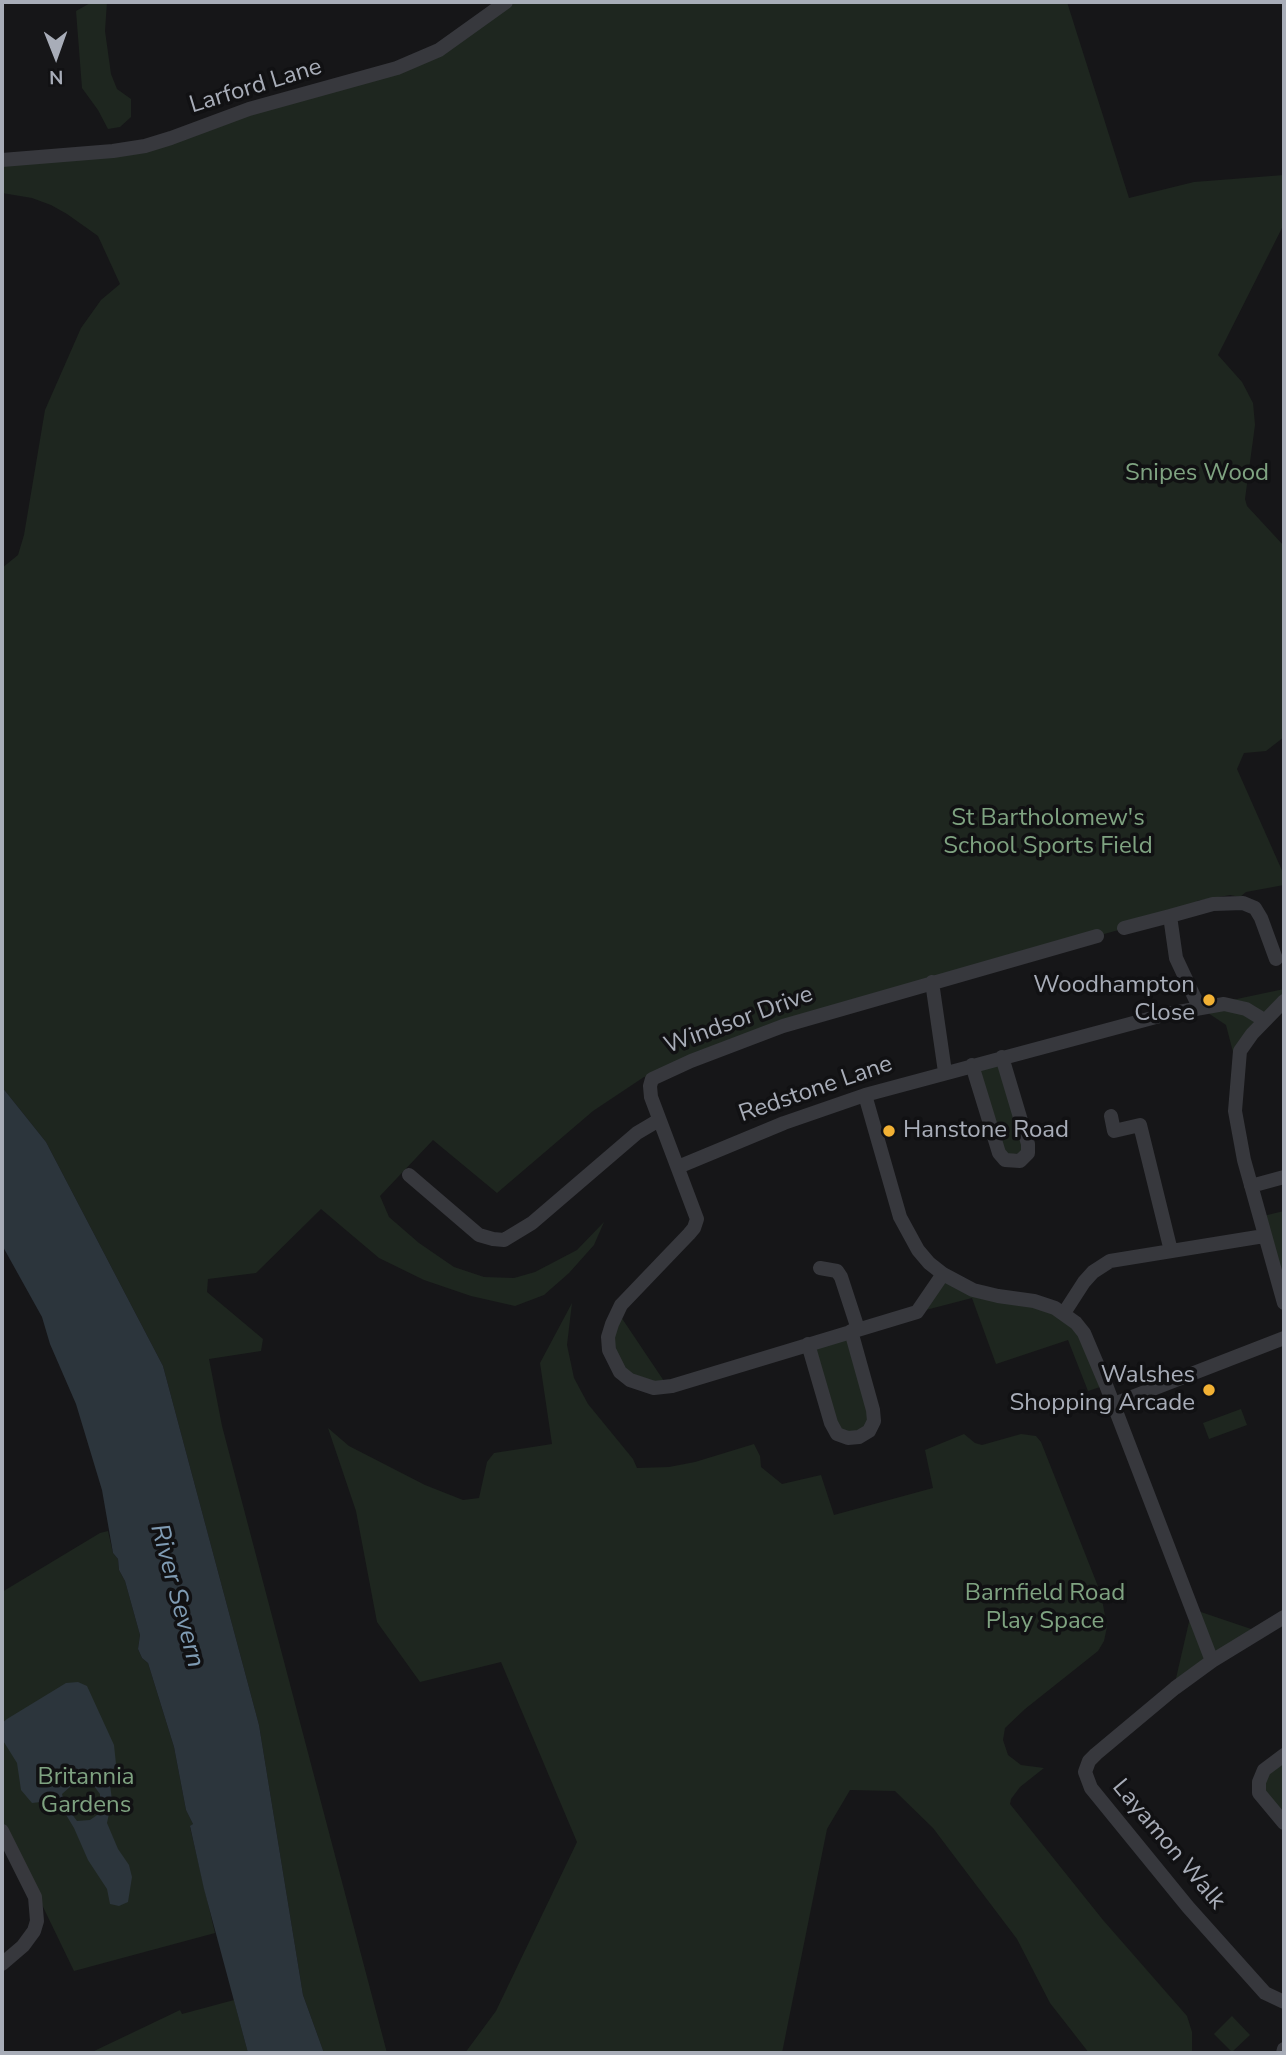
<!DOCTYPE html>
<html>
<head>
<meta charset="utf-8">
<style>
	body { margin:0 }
	#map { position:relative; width:1286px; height:2055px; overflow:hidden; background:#161618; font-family:"Nunito Sans",sans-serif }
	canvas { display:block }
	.frame { position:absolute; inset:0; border:4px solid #a8adb8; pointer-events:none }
	.north { position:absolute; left:21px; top:21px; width:70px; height:70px; -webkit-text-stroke:5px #111113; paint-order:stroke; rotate:179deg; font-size:19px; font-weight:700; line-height:28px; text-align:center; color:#a8adb8 }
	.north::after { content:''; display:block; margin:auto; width:24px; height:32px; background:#a8adb8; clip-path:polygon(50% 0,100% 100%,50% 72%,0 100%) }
</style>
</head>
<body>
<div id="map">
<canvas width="1286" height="2055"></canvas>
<div class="frame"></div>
<div class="north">N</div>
</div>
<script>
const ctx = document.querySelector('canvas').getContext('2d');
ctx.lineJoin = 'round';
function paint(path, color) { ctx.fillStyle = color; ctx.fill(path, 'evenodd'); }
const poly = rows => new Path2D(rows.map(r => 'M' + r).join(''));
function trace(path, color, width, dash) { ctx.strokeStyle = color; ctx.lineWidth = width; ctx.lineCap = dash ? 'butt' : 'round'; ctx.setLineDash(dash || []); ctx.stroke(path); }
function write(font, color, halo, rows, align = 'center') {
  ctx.font = font + ' "Nunito Sans",sans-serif'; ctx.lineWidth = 7; ctx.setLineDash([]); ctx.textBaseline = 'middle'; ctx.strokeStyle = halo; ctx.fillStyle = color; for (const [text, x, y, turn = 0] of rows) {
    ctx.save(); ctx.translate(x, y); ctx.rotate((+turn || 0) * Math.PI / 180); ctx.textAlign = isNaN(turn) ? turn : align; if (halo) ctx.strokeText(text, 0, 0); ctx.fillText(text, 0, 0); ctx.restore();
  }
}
const green = poly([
	[92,2,107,2,105,31,111,74,117,89,131,99,131,117,120,127,108,129,98,110,82,88,76,11],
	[515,2,1067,2,1129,198,1194,182,1284,175,1284,224,1218,355,1242,382,1253,403,1255,425,1245,499,1247,506,1284,546,1284,737,1266,751,1244,753,1237,769,1284,875,1284,885,1246,892,1240,897,1230,895,1197,901,1198,908,967,972,660,1074,644,1077,593,1111,497,1193,433,1140,380,1196,389,1217,419,1243,454,1267,484,1277,514,1278,535,1272,577,1250,604,1222,594,1245,569,1273,544,1295,515,1306,471,1296,424,1280,379,1258,321,1209,256,1273,208,1279,207,1292,263,1339,261,1351,209,1359,222,1426,387,2053,324,2053,303,1995,259,1725,163,1366,46,1142,2,1087,2,568,18,555,24,535,45,410,81,328,101,300,120,284,98,236,67,214,51,205,32,198,2,193,2,160,113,151,397,68,497,16],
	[1284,989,1284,1001,1233,1052,1226,1025,1199,1007],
	[998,1066,1024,1145,1023,1153,1005,1155,980,1073,982,1069],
	[1284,1211,1284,1303,1259,1217],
	[943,1274,1070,1318,1106,1385,1088,1391,1068,1340,996,1364,972,1298,918,1312],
	[572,1303,567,1345,574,1378,588,1404,633,1459,637,1468,669,1467,695,1462,754,1444,760,1456,761,1467,782,1484,821,1475,834,1515,933,1488,925,1450,964,1434,975,1443,982,1445,1021,1434,1036,1436,1041,1442,1101,1594,1107,1627,1104,1641,1098,1651,1025,1709,1005,1728,1003,1740,1008,1755,1021,1765,1044,1768,1020,1787,1011,1799,1010,1804,1103,1920,1187,2016,1192,2032,1192,2053,1089,2053,1050,2003,1017,1939,933,1828,895,1791,850,1790,827,1829,782,2053,465,2053,496,2011,577,1842,501,1662,420,1682,377,1622,356,1511,328,1428,349,1446,425,1485,463,1500,479,1498,487,1462,494,1453,552,1444,540,1363],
	[617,1311,668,1387,654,1388,613,1362,612,1324],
	[851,1331,873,1410,869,1431,837,1434,808,1344],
	[1241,1409,1247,1425,1209,1439,1203,1423],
	[108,1531,113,1553,118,1559,119,1570,125,1581,140,1635,138,1649,142,1658,148,1663,174,1747,186,1810,193,1824,190,1827,215,1933,74,1971,2,1822,2,1592,100,1533],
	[1192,1609,1257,1631,1174,1687],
	[1284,1755,1284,1823,1259,1793,1264,1770],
	[234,2000,248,2053,90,2053,180,2010,182,2014],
	[1232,2016,1250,2035,1232,2052,1214,2034]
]);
const water = poly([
	[2,1087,46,1142,163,1366,259,1725,303,1995,324,2053,248,2053,204,1889,190,1826,193,1824,186,1810,174,1747,148,1663,142,1658,138,1649,140,1635,125,1581,119,1570,118,1559,113,1553,102,1490,76,1404,50,1344,42,1317,2,1245],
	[78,1682,87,1686,114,1745,116,1764,109,1777,112,1800,107,1823,118,1849,129,1865,132,1877,128,1902,119,1906,110,1904,107,1889,88,1860,74,1828,62,1808,50,1801,32,1803,21,1790,17,1763,2,1739,2,1723,7,1719,66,1683],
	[91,1782,100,1794,100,1813,90,1820,77,1821,65,1805,62,1794,71,1786]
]);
const minor = poly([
	[2,160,113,151,145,146,171,138,249,109,397,68,439,50,506,2],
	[1124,928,1170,916],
	[932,982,945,1072],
	[1284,1001,1252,1034,1240,1051,1235,1111,1244,1160,1284,1303],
	[1199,1007,1176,958,1170,916,1213,904,1243,903,1255,908,1261,918,1276,959],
	[972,1065,999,1153,1005,1160,1020,1161,1028,1153,1028,1144,1002,1057],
	[865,1095,900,1217,918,1250,929,1263,943,1274,973,1290,998,1296,1034,1301,1055,1308,1076,1323,1084,1333,1106,1385,1212,1661],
	[1111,1116,1114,1131,1140,1125,1171,1251],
	[678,1167,784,1123,865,1095,1167,1014,1224,1004,1246,1009,1264,1020],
	[409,1175,479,1235,493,1239,504,1240,532,1223,637,1133,659,1120],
	[1251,1186,1284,1177],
	[820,1268,837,1271,841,1277,858,1329],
	[943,1274,917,1312,672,1386,654,1388,630,1380,620,1372,609,1350,608,1337,612,1324,621,1305,689,1234,694,1228,697,1219,651,1097,650,1086,652,1079,691,1061,783,1026,1097,936],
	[1064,1313,1084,1282,1093,1272,1110,1261,1264,1236],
	[808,1344,831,1423,837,1434,848,1438,859,1437,869,1431,874,1421,873,1410,851,1331],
	[1114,1404,1284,1338],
	[1284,1617,1212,1661,1175,1688,1096,1754,1089,1761,1085,1772,1091,1788,1188,1907,1265,1993,1284,2002],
	[1284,1755,1264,1770,1259,1782,1259,1793,1284,1823],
	[2,1831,35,1897,37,1921,34,1931,23,1946,2,1964],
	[1283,2053,1284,2049]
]);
const markers = [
	[1209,1000,7,"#f2b134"],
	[889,1131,7,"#f2b134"],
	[1209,1390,7,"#f2b134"]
];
const streetNames = [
	["Larford Lane",256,87,-17],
	["Windsor Drive",739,1021,-20],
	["Redstone Lane",816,1090,-19],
	["Layamon Walk",1168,1845,50]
];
const parkNames = [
	["Snipes Wood",1197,474],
	["St Bartholomew's",1048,819],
	["School Sports Field",1048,847],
	["Barnfield Road",1045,1594],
	["Play Space",1045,1622],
	["Britannia",86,1778],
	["Gardens",86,1806]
];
const poiNames = [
	["Woodhampton",1195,986],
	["Close",1195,1014],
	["Hanstone Road",903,1131,"left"],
	["Walshes",1195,1376],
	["Shopping Arcade",1195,1404]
];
const waterNames = [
	["River Severn",176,1596,75]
];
paint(green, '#1e261f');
paint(water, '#2c353c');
trace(minor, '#37383d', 14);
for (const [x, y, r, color] of markers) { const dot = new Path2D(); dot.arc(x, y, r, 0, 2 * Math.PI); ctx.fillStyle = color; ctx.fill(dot); trace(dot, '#111113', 2.5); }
write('24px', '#a8adb8', '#111113', streetNames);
write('24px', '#7fa381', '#111113', parkNames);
write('24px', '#a8adb8', '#111113', poiNames, 'right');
write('italic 26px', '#7f9bb3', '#111113', waterNames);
</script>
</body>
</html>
